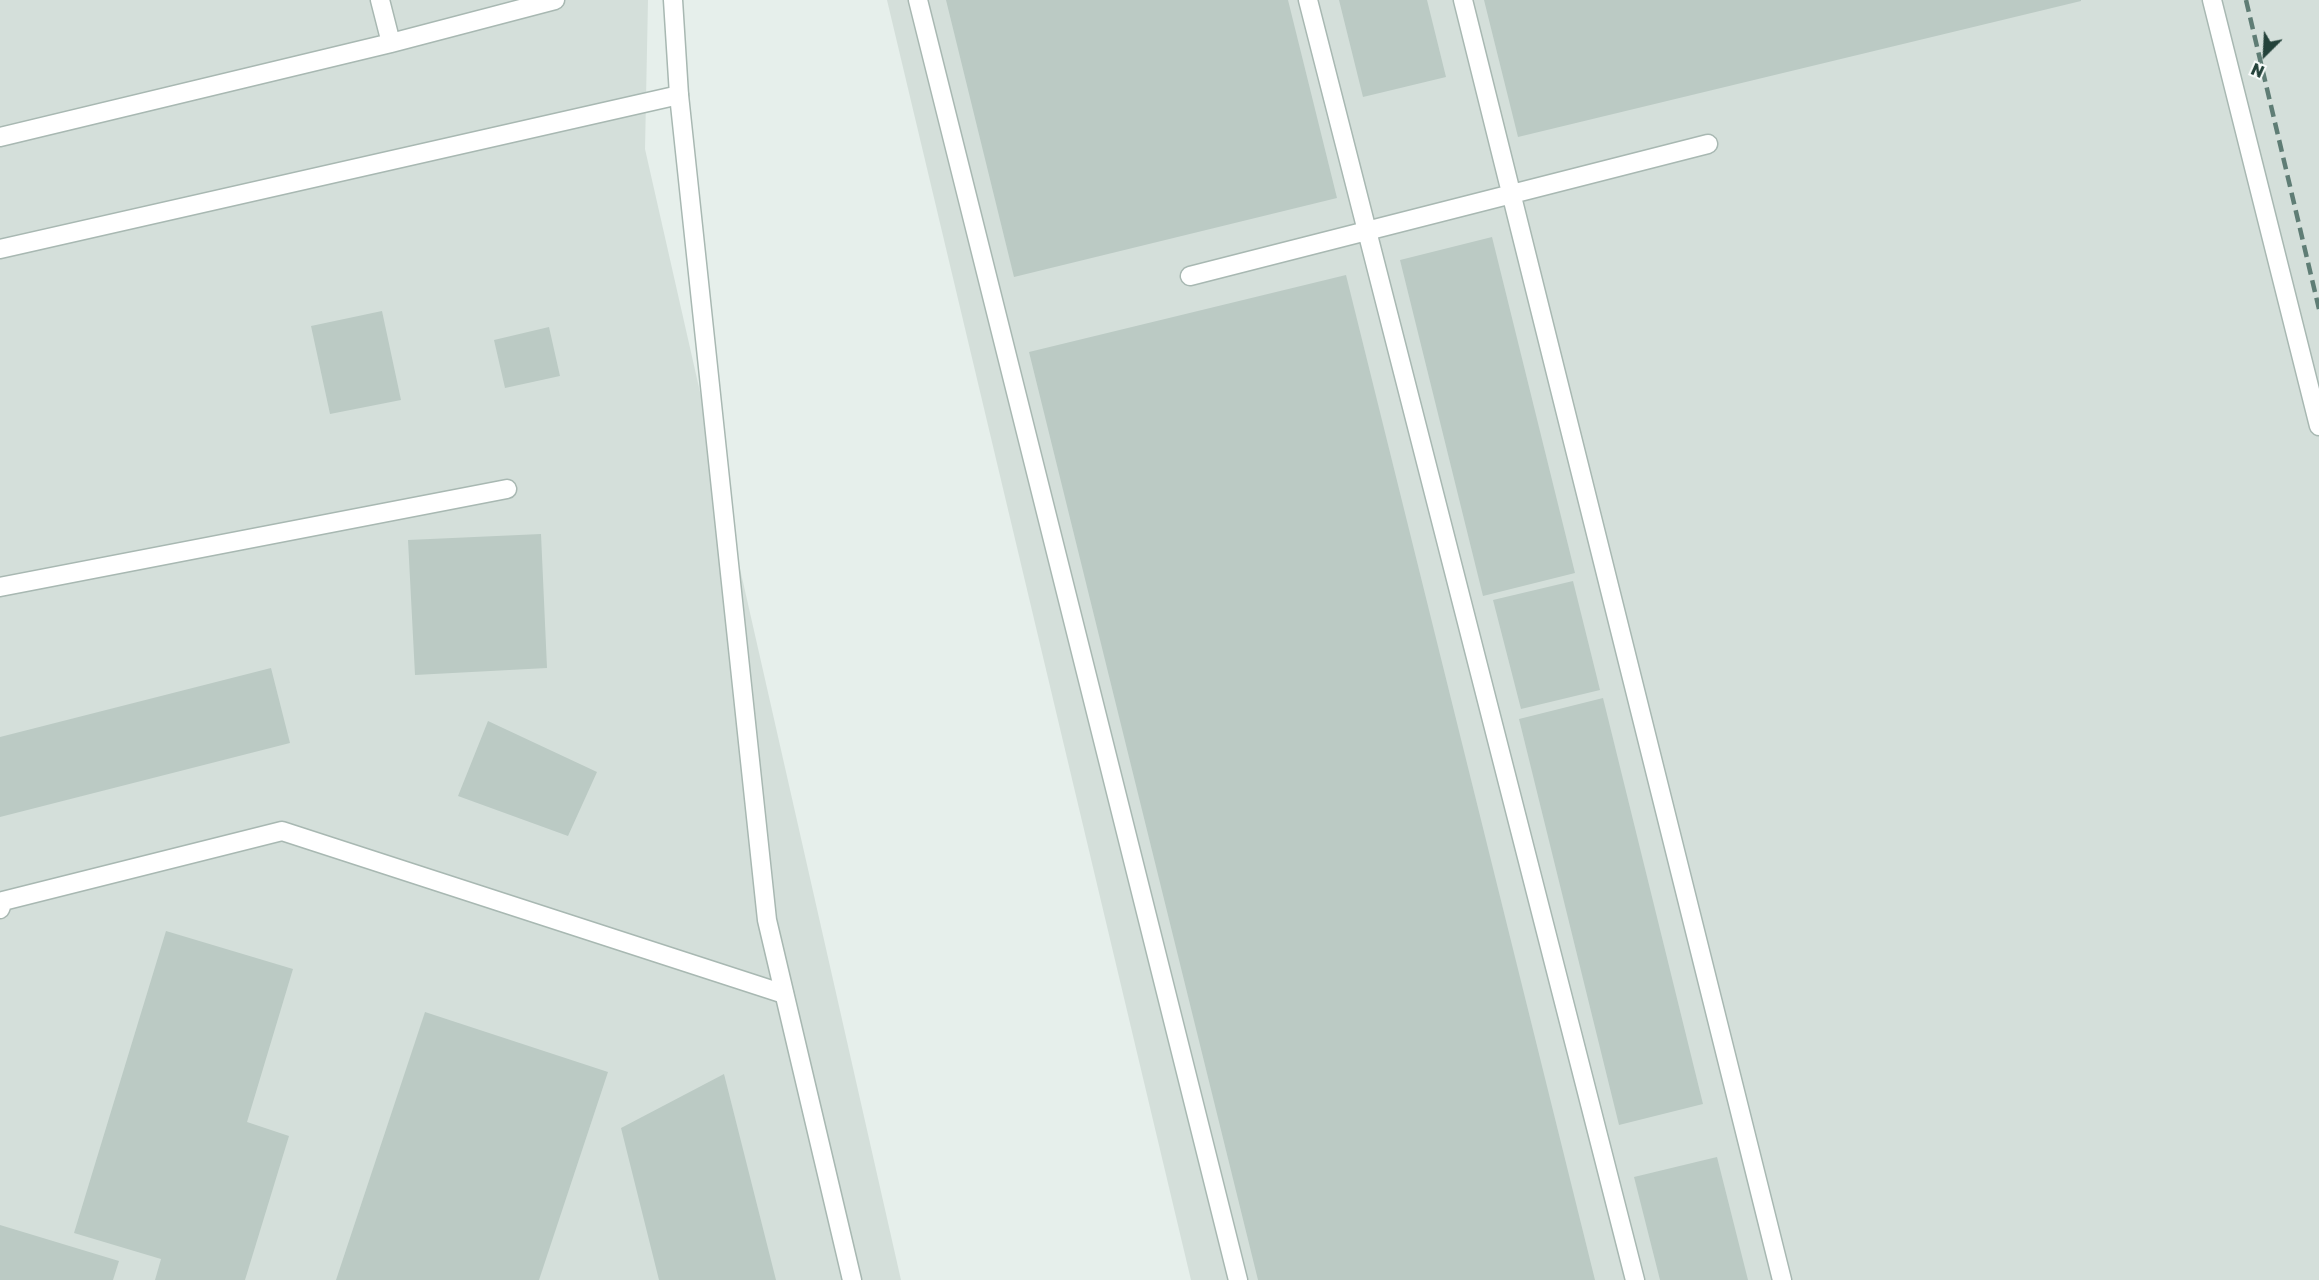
<!DOCTYPE html>
<html>
<head>
<meta charset="utf-8">
<style>
	body { margin:0 }
	#map { position:relative; width:2319px; height:1280px; overflow:hidden; background:#e6efeb; font-family:"Golos Text",sans-serif }
	canvas { display:block }
	.north { position:absolute; left:2235px; top:24px; width:60px; height:60px; -webkit-text-stroke:4px #f7fbf9; paint-order:stroke; rotate:204deg; font-size:16px; font-weight:700; line-height:24px; text-align:center; color:#24423a }
	.north::after { content:''; display:block; margin:auto; width:21px; height:27px; background:#24423a; clip-path:polygon(50% 0,100% 100%,50% 72%,0 100%) }
</style>
</head>
<body>
<div id="map">
<canvas width="2319" height="1280"></canvas>
<div class="north">N</div>
</div>
<script>
const ctx = document.querySelector('canvas').getContext('2d');
ctx.lineJoin = 'round';
function paint(path, color) { ctx.fillStyle = color; ctx.fill(path, 'evenodd'); }
const poly = rows => new Path2D(rows.map(r => 'M' + r).join(''));
function trace(path, color, width, dash) { ctx.strokeStyle = color; ctx.lineWidth = width; ctx.lineCap = dash ? 'butt' : 'round'; ctx.setLineDash(dash || []); ctx.stroke(path); }
const built = poly([
	[0,0,648,0,645,149,901,1280,0,1280],
	[887,0,2319,0,2319,1280,1191,1280]
]);
const building = poly([
	[946,0,1288,0,1337,198,1014,277],
	[1339,0,1427,0,1446,77,1363,97],
	[1484,0,2081,0,2081,1,1518,137],
	[1492,237,1575,573,1483,596,1400,260],
	[1346,275,1595,1280,1258,1280,1029,352],
	[382,311,401,400,330,414,311,326],
	[549,327,560,376,505,388,494,340],
	[541,534,547,668,415,675,408,540],
	[1573,581,1600,690,1521,709,1493,600],
	[271,668,290,743,0,817,0,737],
	[1603,698,1703,1104,1619,1125,1519,719],
	[488,721,597,772,568,836,458,796],
	[166,931,293,969,247,1122,289,1136,245,1280,155,1280,161,1259,74,1233],
	[425,1012,608,1072,539,1280,336,1280],
	[724,1074,776,1280,659,1280,621,1128],
	[1717,1157,1748,1280,1660,1280,1634,1177],
	[0,1225,119,1261,113,1280,0,1280]
]);
const service = poly([
	[918,0,1238,1280],
	[1308,0,1635,1280],
	[1463,0,1782,1280],
	[2212,0,2319,426],
	[1190,276,1708,144],
	[0,587,507,489],
	[0,909,3,901,282,831,784,994]
]);
const minor = poly([
	[380,0,391,43],
	[0,137,391,43,555,0],
	[0,249,679,95]
]);
const tertiary = poly([
	[673,0,679,95,767,920,852,1280]
]);
const rail = poly([
	[2246,0,2319,309]
]);
paint(built, '#d4dfda');
paint(building, '#bbcac4');
trace(service, '#a8b8b2', 21);
trace(minor, '#a8b8b2', 21);
trace(tertiary, '#a8b8b2', 21);
trace(service, '#fff', 18);
trace(minor, '#fff', 18);
trace(tertiary, '#fff', 18);
trace(rail, '#5f7d75', 4.5, [12, 6]);
</script>
</body>
</html>
